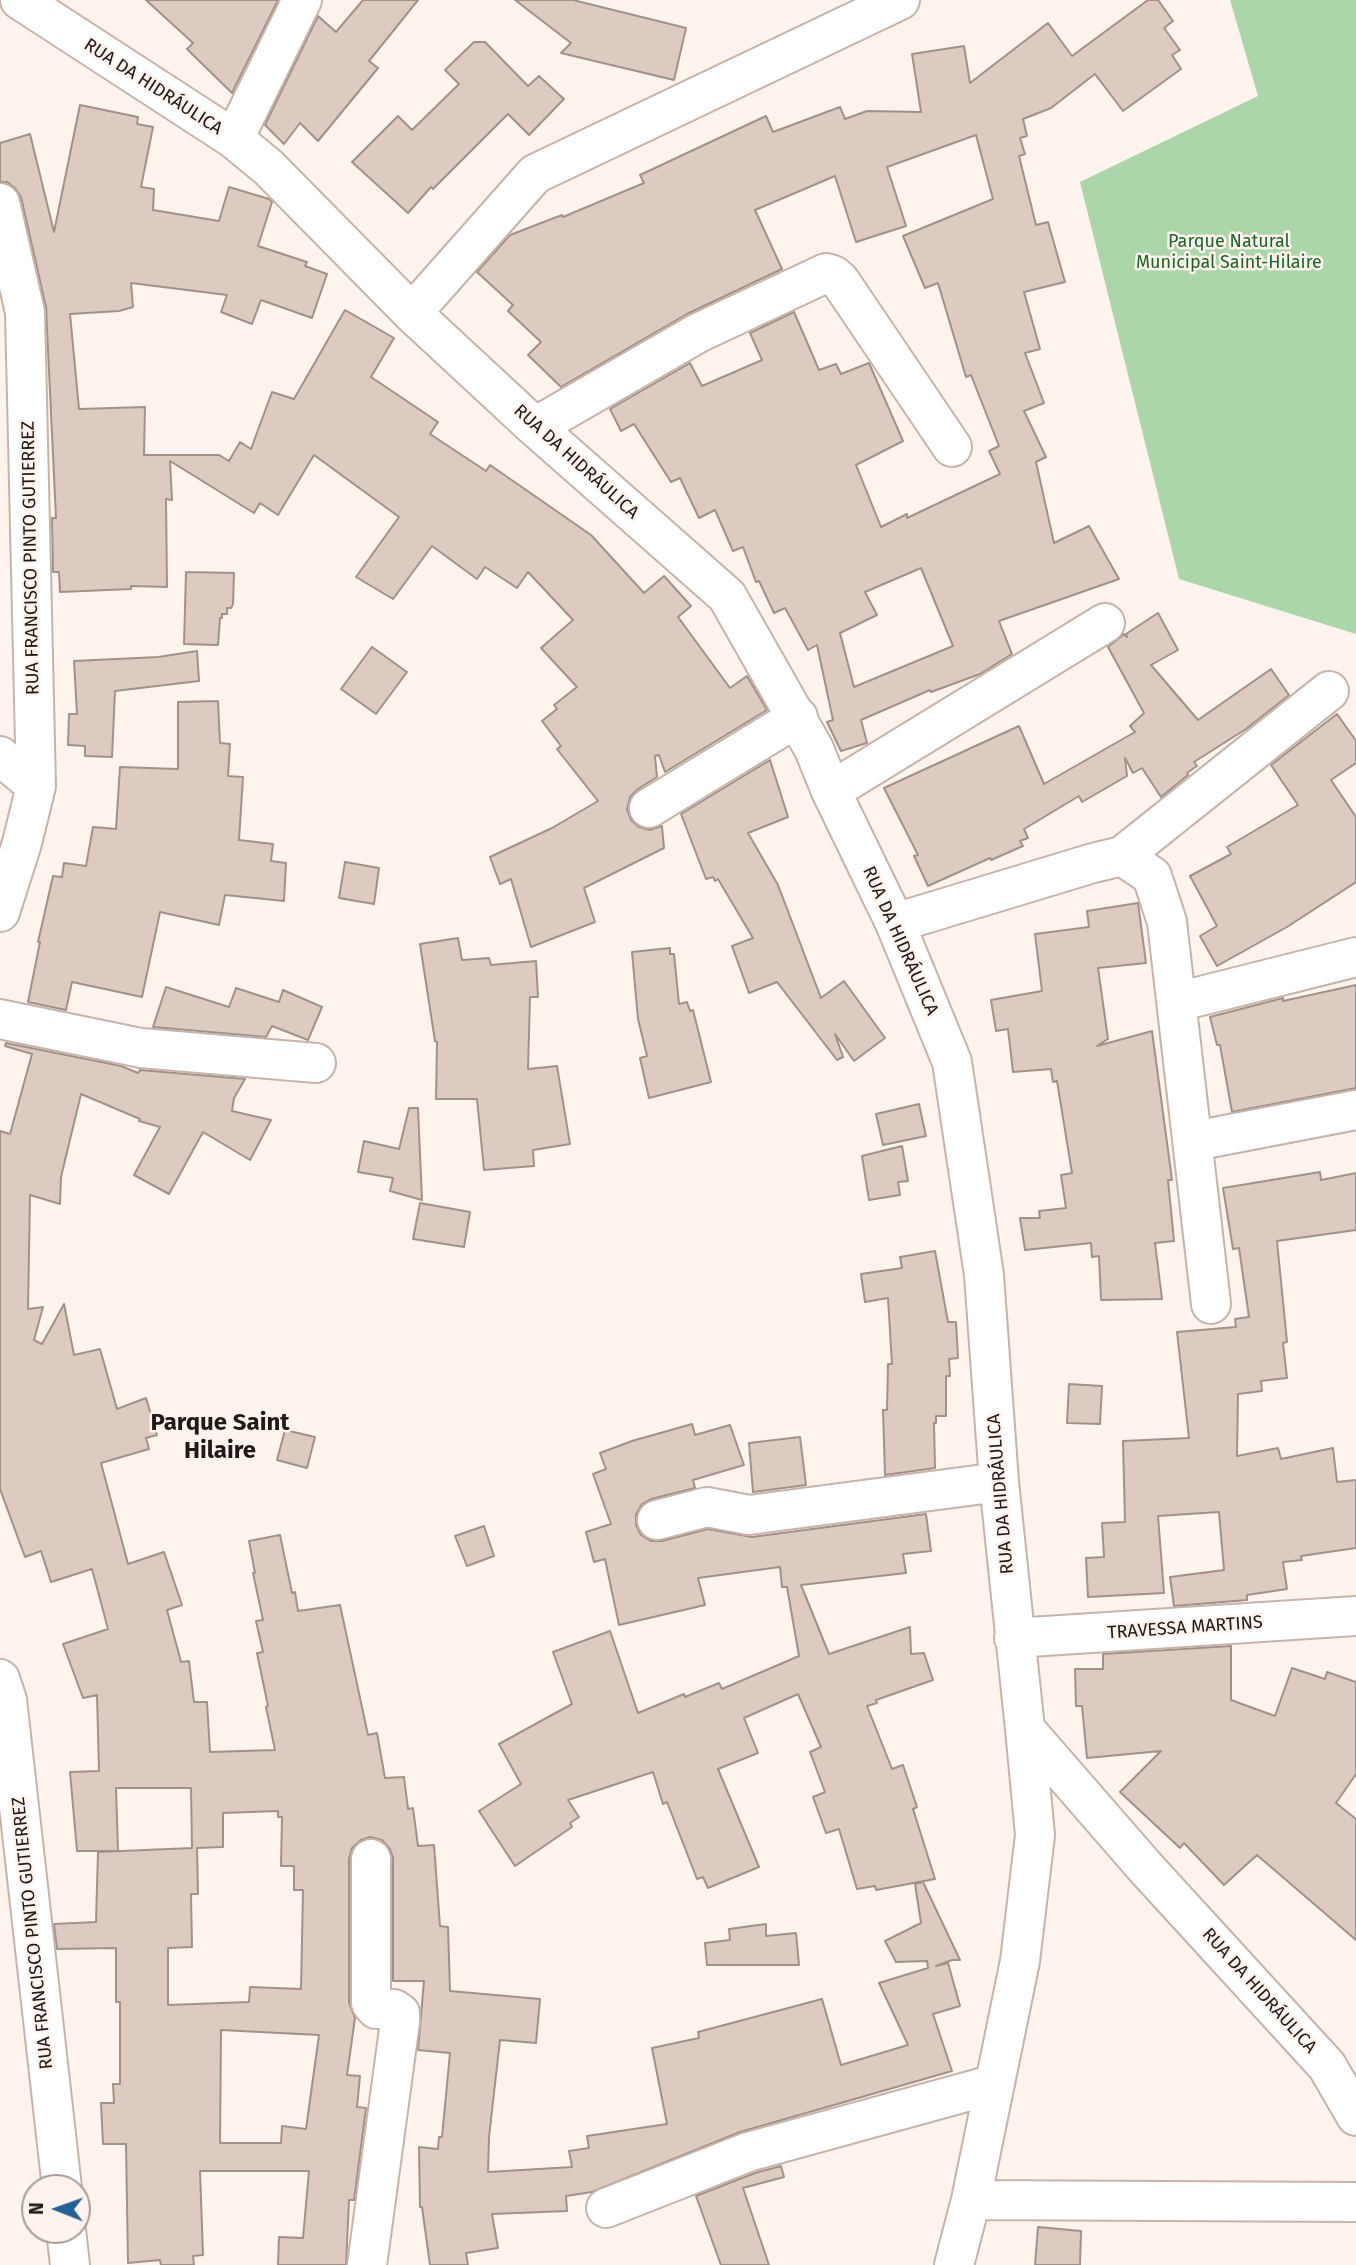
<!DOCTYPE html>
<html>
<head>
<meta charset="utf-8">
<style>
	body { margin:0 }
	#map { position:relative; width:1356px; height:2265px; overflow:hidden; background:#fef3ed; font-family:"Fira Sans",sans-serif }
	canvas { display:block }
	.north { position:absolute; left:21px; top:2174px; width:70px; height:70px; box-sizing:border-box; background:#fef3ed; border:2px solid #a59c97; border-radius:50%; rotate:271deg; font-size:19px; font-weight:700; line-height:28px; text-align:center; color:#201916 }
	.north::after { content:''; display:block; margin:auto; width:24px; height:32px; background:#226298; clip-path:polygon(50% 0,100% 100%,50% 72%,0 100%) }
</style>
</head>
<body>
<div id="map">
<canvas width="1356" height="2265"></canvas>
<div class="north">N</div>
</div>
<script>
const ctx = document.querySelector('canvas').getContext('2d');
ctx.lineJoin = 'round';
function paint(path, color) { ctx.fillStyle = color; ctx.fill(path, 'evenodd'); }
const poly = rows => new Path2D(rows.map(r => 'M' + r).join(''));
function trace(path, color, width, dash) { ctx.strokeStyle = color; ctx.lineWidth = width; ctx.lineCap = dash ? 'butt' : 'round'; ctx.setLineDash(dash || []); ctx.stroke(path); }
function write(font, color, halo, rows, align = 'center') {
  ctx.font = font + ' "Fira Sans",sans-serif'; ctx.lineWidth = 5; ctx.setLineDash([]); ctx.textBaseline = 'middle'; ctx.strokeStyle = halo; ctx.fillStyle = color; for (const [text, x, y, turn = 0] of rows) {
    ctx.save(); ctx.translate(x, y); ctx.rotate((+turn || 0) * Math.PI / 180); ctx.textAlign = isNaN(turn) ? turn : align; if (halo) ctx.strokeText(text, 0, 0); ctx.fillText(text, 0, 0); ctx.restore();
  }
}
const green = poly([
	[1230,0,1356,0,1356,634,1179,579,1080,182,1258,96]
]);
const building = poly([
	[146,0,278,0,232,93,187,49,193,43,146,0],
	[363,0,418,0,369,61,378,68,318,141,300,123,284,144,265,125,318,16,336,32,363,0],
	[515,0,573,0,686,28,674,80,561,53,571,43,515,0],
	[1148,0,1158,0,1173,21,1164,28,1180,50,1172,55,1181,69,1123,111,1095,74,1051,108,1023,119,1027,136,1020,138,1025,154,1019,156,1036,225,1048,222,1065,282,1024,292,1040,349,1025,353,1044,403,1024,411,1046,457,1036,462,1054,543,1089,526,1119,579,999,621,1012,654,980,674,931,692,930,690,861,720,867,743,841,751,827,722,833,720,817,645,808,650,785,608,774,613,759,581,756,582,743,547,733,551,715,510,699,518,680,478,671,482,634,424,621,431,610,409,690,363,702,386,762,360,750,333,794,312,819,370,836,364,841,374,869,363,903,441,856,465,881,527,907,514,907,518,1000,474,989,451,999,446,971,375,966,377,938,283,925,288,903,236,993,199,976,135,887,167,906,226,856,242,835,176,755,210,782,269,687,314,561,387,528,355,541,342,508,311,513,305,477,272,510,235,562,215,563,217,644,183,640,175,766,116,773,132,840,107,845,119,867,111,921,112,912,54,964,46,970,83,1048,23,1072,56,1148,0],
	[921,568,953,646,854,687,840,633,877,615,865,592,921,568],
	[474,42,485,42,528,86,539,76,564,99,529,135,508,114,433,189,431,187,408,213,352,162,398,116,412,130,459,84,445,70,474,42],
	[80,105,138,117,137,124,153,127,141,187,154,189,153,210,219,221,229,187,269,199,272,202,258,246,307,262,305,266,327,274,312,318,261,300,252,324,221,312,227,295,131,283,133,307,119,311,70,314,79,409,145,407,144,455,219,455,229,461,240,442,251,449,272,392,294,399,345,310,394,338,371,377,438,422,430,434,486,471,490,465,591,535,644,593,664,576,691,606,678,617,730,688,747,676,767,710,665,772,659,755,655,756,657,777,638,789,630,797,627,809,631,820,639,827,650,830,662,826,664,848,584,888,595,922,531,947,511,879,500,884,490,857,552,828,598,801,557,749,561,746,542,721,557,709,554,705,577,687,541,648,573,620,528,572,517,588,485,567,477,579,432,546,393,599,356,577,399,517,314,455,278,515,260,503,254,513,170,461,172,500,166,499,167,587,131,586,131,589,60,592,59,572,53,572,52,518,56,518,46,307,21,197,15,188,7,182,0,182,0,143,30,134,54,232,80,105],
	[186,572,234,573,233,604,231,608,227,608,227,614,222,614,222,618,220,618,218,645,184,644,186,572],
	[1158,613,1178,650,1151,665,1198,720,1271,669,1289,695,1246,729,1194,762,1197,766,1187,773,1188,775,1161,797,1142,768,1133,773,1125,758,1127,776,1082,802,1079,796,1024,829,1028,838,1020,841,1023,846,991,860,990,858,928,886,914,856,918,855,884,788,1019,726,1044,784,1135,732,1130,726,1144,713,1108,647,1124,634,1127,637,1126,634,1158,613],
	[372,647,407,672,376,714,341,689,372,647],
	[197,651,199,681,115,691,112,757,85,756,85,746,68,745,69,714,77,714,74,661,158,657,197,651],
	[218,701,220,743,230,744,228,776,243,777,239,840,273,844,271,861,286,863,284,901,225,895,219,925,160,912,142,997,72,982,66,1010,28,1002,40,942,38,942,53,876,62,877,64,863,86,866,93,827,116,829,120,767,178,769,178,702,218,701],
	[1337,714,1356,741,1356,763,1331,780,1356,817,1356,882,1287,927,1217,966,1200,936,1217,926,1190,876,1231,854,1227,847,1298,805,1271,765,1337,714],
	[770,760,788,817,748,833,778,885,821,998,844,981,885,1038,854,1061,835,1034,843,1057,837,1060,777,982,749,993,732,946,753,938,718,879,715,881,713,877,706,879,681,814,770,760],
	[345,862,379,868,374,904,339,898,345,862],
	[1138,903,1146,963,1098,968,1108,1039,1097,1046,1152,1031,1172,1180,1168,1180,1174,1241,1155,1243,1162,1299,1101,1300,1099,1256,1092,1257,1091,1243,1025,1250,1020,1218,1040,1218,1039,1211,1066,1208,1061,1175,1072,1173,1057,1081,1053,1082,1051,1069,1013,1072,1008,1029,996,1031,991,1000,1042,991,1035,934,1089,927,1087,911,1138,903],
	[458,938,462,960,489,958,491,965,536,961,538,997,530,997,528,1069,557,1066,570,1144,533,1150,534,1166,484,1170,477,1099,436,1099,437,1042,435,1041,420,944,458,938],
	[670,948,670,954,674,954,679,1004,687,1002,690,1011,693,1010,711,1082,649,1098,640,1058,647,1056,638,1019,632,952,670,948],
	[1356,985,1356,1088,1232,1112,1220,1045,1217,1045,1210,1017,1283,998,1283,1001,1356,985],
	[166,987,229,1007,236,988,279,1002,283,990,322,1007,308,1040,272,1026,266,1037,153,1027,166,987],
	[6,1043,121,1066,138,1073,140,1070,245,1079,234,1098,232,1111,271,1120,250,1160,203,1132,169,1194,134,1175,160,1127,139,1121,140,1119,81,1094,61,1177,60,1204,30,1195,28,1309,43,1307,34,1340,42,1344,64,1304,74,1355,100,1349,117,1409,146,1398,157,1435,146,1438,149,1449,101,1463,128,1564,164,1552,182,1605,167,1610,181,1662,189,1661,194,1702,207,1702,210,1752,275,1750,266,1707,268,1706,257,1653,263,1652,256,1621,263,1620,253,1573,255,1573,249,1541,280,1535,292,1593,295,1592,298,1611,340,1605,368,1735,377,1733,385,1778,404,1777,408,1809,413,1808,418,1846,434,1845,440,1926,448,1927,450,1991,540,1999,536,2043,500,2040,489,2137,488,2172,572,2167,569,2151,589,2148,587,2136,667,2124,652,2048,699,2038,698,2032,822,1999,841,2065,908,2045,879,1983,928,1968,927,1961,896,1962,885,1941,921,1923,915,1884,923,1882,960,1960,952,1960,936,1966,948,1963,960,2006,933,2014,952,2071,740,2132,592,2192,566,2196,567,2211,492,2214,498,2248,466,2253,468,2265,430,2265,422,2207,420,2207,419,2147,438,2149,439,2137,442,2137,450,2053,418,2050,424,1981,393,1981,393,1858,390,1849,382,1840,370,1837,361,1840,352,1848,349,1859,349,2003,355,2018,347,2075,360,2076,357,2107,366,2108,354,2200,349,2200,346,2265,278,2265,279,2237,303,2238,309,2171,200,2171,203,2255,193,2256,194,2265,161,2265,160,2260,128,2263,126,2144,103,2144,101,2103,114,2103,113,2084,120,2084,120,2002,116,2002,116,1948,57,1949,54,1924,96,1922,98,1852,192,1848,191,1788,116,1788,118,1851,77,1851,70,1772,99,1771,97,1695,83,1698,63,1644,108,1629,92,1569,51,1582,41,1551,25,1557,0,1489,0,1131,10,1134,32,1054,5,1046,6,1043],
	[278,1811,278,1817,282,1817,281,1866,294,1866,294,1890,303,1890,301,1989,250,1987,249,2002,168,2005,168,1948,192,1947,191,1894,198,1894,197,1848,223,1847,223,1813,278,1811],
	[221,2030,319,2035,306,2129,282,2126,281,2143,220,2143,221,2030],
	[919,1104,926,1136,883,1145,876,1114,919,1104],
	[409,1108,418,1108,422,1200,390,1191,393,1178,358,1172,364,1141,399,1149,409,1108],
	[902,1146,908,1181,898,1182,900,1195,869,1200,862,1156,902,1146],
	[1320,1172,1321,1180,1356,1173,1356,1230,1277,1241,1287,1342,1283,1343,1287,1378,1261,1381,1262,1391,1238,1394,1237,1456,1278,1448,1281,1459,1333,1448,1337,1482,1356,1480,1356,1548,1301,1556,1302,1560,1283,1562,1287,1589,1247,1595,1247,1600,1174,1606,1170,1577,1224,1570,1219,1512,1158,1516,1164,1593,1088,1597,1086,1558,1104,1557,1102,1523,1125,1522,1123,1441,1189,1438,1177,1332,1236,1327,1235,1319,1249,1317,1239,1248,1233,1249,1223,1188,1320,1172],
	[420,1203,470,1212,464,1247,413,1239,420,1203],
	[935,1251,948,1322,956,1322,958,1358,949,1359,950,1376,946,1376,946,1416,936,1416,936,1423,934,1423,935,1468,885,1475,883,1410,887,1410,888,1364,892,1364,888,1298,865,1302,861,1274,902,1268,900,1257,935,1251],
	[1069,1384,1102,1386,1100,1424,1067,1423,1069,1384],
	[692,1424,695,1435,730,1425,744,1465,693,1480,695,1488,651,1499,642,1504,636,1514,636,1525,641,1535,651,1541,662,1541,708,1529,752,1537,926,1514,931,1551,903,1554,906,1573,801,1585,829,1654,910,1627,911,1654,924,1653,933,1680,876,1700,877,1703,867,1706,892,1769,903,1765,917,1807,913,1809,935,1879,876,1890,875,1886,857,1889,839,1829,826,1833,813,1797,825,1792,810,1752,821,1747,798,1694,744,1718,758,1753,718,1769,759,1867,708,1888,703,1877,697,1879,667,1802,663,1804,653,1772,568,1800,579,1817,570,1823,572,1827,515,1866,479,1811,521,1784,499,1744,572,1704,553,1652,610,1631,638,1713,684,1694,685,1697,719,1683,722,1689,799,1656,787,1587,782,1587,780,1567,698,1578,705,1605,619,1625,605,1559,594,1562,586,1532,611,1524,593,1474,606,1469,600,1453,632,1441,692,1424],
	[285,1430,315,1437,307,1468,277,1460,285,1430],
	[800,1437,806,1485,753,1492,749,1443,800,1437],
	[484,1526,494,1556,467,1566,455,1536,484,1526],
	[1231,1646,1231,1700,1275,1716,1292,1668,1325,1679,1327,1672,1356,1682,1356,1774,1336,1803,1356,1819,1356,1940,1257,1855,1224,1885,1184,1843,1180,1848,1120,1792,1161,1751,1087,1758,1082,1706,1076,1706,1075,1669,1103,1669,1103,1654,1231,1646],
	[766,1924,766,1936,796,1933,799,1965,707,1965,705,1943,730,1940,729,1929,766,1924],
	[781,2166,784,2177,743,2188,769,2265,721,2265,696,2196,755,2173,781,2166],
	[1038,2227,1081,2231,1080,2265,1035,2265,1038,2227]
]);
const minor = poly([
	[20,0,234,139,268,167,412,313,535,427,727,596,814,749,831,791,895,923,952,1062,984,1275,999,1482,1025,1729,1145,1867,1327,2066,1356,2116],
	[234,139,302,0],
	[0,203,25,312,36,786,22,843,0,912],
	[412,313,535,174,900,0],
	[535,427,698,333,826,273,833,275,840,281,952,447],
	[0,756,36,786],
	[831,791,1105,623],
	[649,808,798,717],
	[1122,856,1329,691],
	[895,923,1093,863,1122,856,1152,876,1167,922,1211,1304],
	[1177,1002,1356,957],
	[0,1019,141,1048,316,1063],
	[1194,1141,1356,1110],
	[657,1520,707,1507,749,1515,999,1482],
	[1014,1638,1356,1616],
	[0,1679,7,1700,62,2188],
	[971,2200,1356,2202],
	[606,2208,748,2152,995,2084],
	[66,2230,70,2265],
	[367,2265,400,2022,400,2013,394,2009,376,2009,371,2003,371,1859],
	[954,2265,971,2200,1020,1961,1035,1835,1025,1729]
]);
const streetNames = [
	["RUA DA HIDRÁULICA",153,87,33],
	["RUA DA HIDRÁULICA",576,462,42],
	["RUA FRANCISCO PINTO GUTIERREZ",31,558,-91],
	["RUA DA HIDRÁULICA",900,941,66],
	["RUA DA HIDRÁULICA",1001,1494,-95],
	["TRAVESSA MARTINS",1185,1628,-4],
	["RUA FRANCISCO PINTO GUTIERREZ",33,1933,-96],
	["RUA DA HIDRÁULICA",1259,1991,48]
];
const parkNames = [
	["Parque Natural",1229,242],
	["Municipal Saint-Hilaire",1229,263]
];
const districtNames = [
	["Parque Saint",220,1423],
	["Hilaire",220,1451]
];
paint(green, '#aad6aa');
paint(building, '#ddcbc1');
trace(building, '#a29188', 2);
trace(minor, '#c6b4aa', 42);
trace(minor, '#fff', 38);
write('18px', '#201916', '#fef3ed', streetNames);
write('18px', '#1b6525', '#fef3ed', parkNames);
write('bold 24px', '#201916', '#fef3ed', districtNames);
</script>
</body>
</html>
